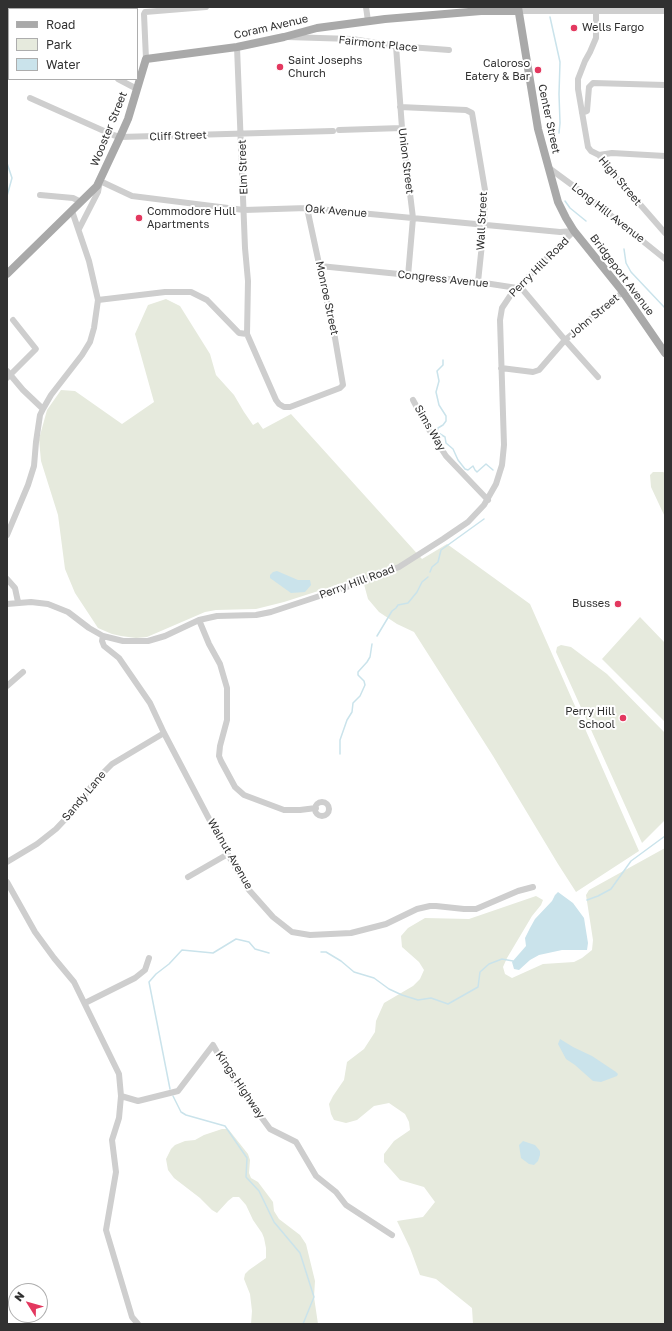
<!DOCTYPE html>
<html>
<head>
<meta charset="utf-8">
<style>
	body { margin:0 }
	#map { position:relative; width:672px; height:1331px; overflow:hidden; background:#fff; font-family:"Golos Text",sans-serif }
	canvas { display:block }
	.frame { position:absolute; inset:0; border:8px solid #313131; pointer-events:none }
	.legend { position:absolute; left:8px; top:8px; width:130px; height:72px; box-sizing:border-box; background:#fff; border:1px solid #adadad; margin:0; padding:5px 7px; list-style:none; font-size:12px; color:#313131 }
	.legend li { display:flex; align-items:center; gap:8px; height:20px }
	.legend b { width:20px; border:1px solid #adadad }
	.north { position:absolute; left:8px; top:1283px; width:40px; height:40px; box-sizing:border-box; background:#fff; border:1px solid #adadad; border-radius:50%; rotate:307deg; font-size:11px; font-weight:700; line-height:16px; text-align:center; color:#313131 }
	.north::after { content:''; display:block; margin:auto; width:14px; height:18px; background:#e3385f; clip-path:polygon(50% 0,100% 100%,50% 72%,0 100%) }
</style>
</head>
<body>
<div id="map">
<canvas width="672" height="1331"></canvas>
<div class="frame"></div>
<ul class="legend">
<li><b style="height:5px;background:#a9a9a9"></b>Road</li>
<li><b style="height:11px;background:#e6eadd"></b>Park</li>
<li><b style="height:11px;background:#cae3eb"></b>Water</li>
</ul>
<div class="north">N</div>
</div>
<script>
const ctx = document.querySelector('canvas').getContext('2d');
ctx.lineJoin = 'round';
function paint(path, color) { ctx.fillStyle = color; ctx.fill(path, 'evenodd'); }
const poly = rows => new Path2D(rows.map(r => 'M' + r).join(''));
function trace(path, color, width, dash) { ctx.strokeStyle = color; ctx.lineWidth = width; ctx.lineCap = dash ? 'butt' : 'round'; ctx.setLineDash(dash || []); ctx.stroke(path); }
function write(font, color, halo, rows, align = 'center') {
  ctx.font = font + ' "Golos Text",sans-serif'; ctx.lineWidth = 4; ctx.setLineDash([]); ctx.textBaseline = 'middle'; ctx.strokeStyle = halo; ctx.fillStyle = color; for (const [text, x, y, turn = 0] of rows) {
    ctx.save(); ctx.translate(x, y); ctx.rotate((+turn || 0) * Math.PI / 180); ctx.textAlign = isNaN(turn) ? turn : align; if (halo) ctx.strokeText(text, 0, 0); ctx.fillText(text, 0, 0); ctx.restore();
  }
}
const green = poly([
	[166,299,180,306,210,354,216,375,234,395,244,412,253,425,258,422,263,429,291,414,422,559,447,544,530,604,639,851,576,892,558,864,493,756,414,632,397,624,379,612,368,599,362,577,284,602,256,609,216,610,205,612,147,637,136,638,121,636,112,634,98,628,75,593,65,569,58,515,41,461,39,439,47,410,61,390,75,391,122,424,154,402,135,334,148,305],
	[653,472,663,472,665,473,665,517,651,487,650,475],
	[640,617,665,643,665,722,602,659],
	[561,645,571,647,607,674,665,733,665,820,642,843,556,652,557,647],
	[665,848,665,1324,473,1324,472,1308,436,1279,420,1275,410,1248,397,1221,423,1217,435,1202,424,1187,400,1180,384,1162,384,1154,394,1141,410,1130,409,1122,405,1114,389,1103,374,1106,357,1120,346,1123,334,1120,331,1114,329,1104,333,1096,344,1080,347,1062,364,1049,375,1032,376,1021,384,1003,413,986,420,979,424,970,419,962,402,947,401,936,408,928,425,918,469,919,536,896,543,900,541,905,532,916,507,958,503,967,505,974,512,978,543,964,574,962,582,958,592,950,593,940,586,895,589,890],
	[222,1129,227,1129,229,1130,248,1154,250,1160,249,1173,251,1178,258,1182,273,1202,274,1211,279,1219,300,1235,306,1244,315,1281,314,1297,318,1324,251,1324,252,1311,250,1294,244,1279,245,1274,249,1270,266,1258,266,1248,264,1238,262,1233,253,1220,246,1205,239,1197,233,1197,228,1201,217,1213,212,1210,200,1198,174,1178,168,1170,166,1159,171,1149,175,1145,185,1141,195,1140,204,1135]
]);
const water = poly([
	[277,571,298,580,310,580,311,585,305,592,291,593,270,578,270,575,273,572],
	[558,892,573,903,584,918,588,943,587,950,562,950,539,955,530,960,519,970,514,969,512,962,526,946,525,938,530,928,535,919,552,901,555,895],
	[560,1039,573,1047,592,1056,616,1072,618,1074,617,1076,601,1082,593,1081,575,1065,566,1059,558,1044],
	[523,1141,535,1145,540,1151,540,1155,538,1161,534,1165,529,1164,521,1158,519,1145]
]);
const stream = poly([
	[550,17,560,62,559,94,560,123,559,133],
	[7,69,9,66],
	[7,163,12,178,7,196],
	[565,201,570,208,586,221],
	[624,249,626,263,631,272,665,308],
	[443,360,443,365,437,371,439,381,436,392,439,405,446,416,446,421,443,425,438,428,437,432,445,437,446,443,453,449,458,460,465,469,468,470,473,466,475,470,477,472,486,464,493,470],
	[430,572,432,567,438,562,441,550,484,519],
	[377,636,392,611,396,608,398,605,408,603,417,592,422,582,428,577],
	[340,754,340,740,347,720,352,712,353,703,360,696,365,685,364,681,358,675,358,672,367,662,370,657,372,644],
	[587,900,598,896,611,889,631,861,665,836],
	[321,952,326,952,341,961,354,972,374,978,389,989,402,995,418,1000,431,998,448,1004,478,987,480,972,489,964,502,959,513,961],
	[170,1089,149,982,156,974,169,964,182,950,213,953,236,939,249,942,255,949,269,953],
	[173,1096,181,1112,186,1115,225,1126,247,1158,246,1177,259,1191,274,1222,300,1253,314,1297,303,1324]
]);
const minor = poly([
	[58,7,59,9],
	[366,7,368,21],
	[518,11,665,11],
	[596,11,596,38,590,52,585,61,578,79,578,89,588,147,591,151,599,155,610,170,665,233],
	[287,37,352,39,396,46,449,50],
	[396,46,402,128,413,218,408,276],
	[237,47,245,248,248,281,247,334,276,400,279,404,284,407,290,407,340,388,343,385,335,338,307,208],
	[146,59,144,14,145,12,206,7],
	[118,79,137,89],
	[30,98,113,135,120,137,333,131],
	[400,107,466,110,472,113,485,190,484,225,478,282],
	[582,113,587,111,589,87,593,83,665,85],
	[339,130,402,128],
	[599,155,612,153,665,156],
	[549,168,583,193,665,259],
	[40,195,73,198,81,202],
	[79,229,98,192,100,181,132,196,244,210,307,208,560,232,574,231],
	[320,266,478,282,517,288,523,290,565,340,598,377],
	[98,300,165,292,191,292,207,300,239,333,247,334],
	[501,368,533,372,539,370,565,340,623,292],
	[7,371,23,390,43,409],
	[7,378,36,349,13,320],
	[413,400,428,428,446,456,488,500],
	[7,535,28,485,34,466,36,442,40,415,43,409,51,395,82,355,90,342,94,328,98,300,89,261,72,211],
	[7,579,15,588,18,602],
	[7,604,31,602,48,604,68,612,89,628,103,636,123,641,148,641,165,636,199,620,217,616,256,615,271,612,359,583,399,567,443,539,468,522,484,505,496,484,502,465,504,445,500,320,502,308,510,296,517,288,574,231],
	[199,620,209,644,220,664,227,688,227,720,220,746,219,756,221,761,235,787,244,795,284,810,300,810,316,808],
	[103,636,102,641,104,646,119,658,150,703,164,733,228,855,249,890,273,917,292,932,310,935,351,933,386,924,417,909,430,906,436,906,464,909,476,909,518,891,533,887],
	[7,686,23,672],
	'315 809a7 7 0 1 1 14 0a7 7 0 1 1-14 0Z',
	[7,862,37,844,56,829,74,810,96,780,112,764,164,733],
	[188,877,228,854],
	[7,882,35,932,54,958,74,982,119,1074,121,1096,119,1118,112,1140,116,1172,106,1230,132,1317,138,1324],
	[85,1003,135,978,145,970,149,958],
	[121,1096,138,1101,178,1091,213,1045,229,1073,270,1129,296,1142,316,1176,336,1192,346,1205,392,1235]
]);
const major = poly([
	[518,7,538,129,558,202,566,218,574,231,623,292,665,353],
	[77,9,80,7],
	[7,57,9,56],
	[7,274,97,186,120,137,128,119,146,59,237,47,284,37,317,28,385,19,481,11,518,11]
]);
const markers = [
	[574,28,4,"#e3385f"],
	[280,67,4,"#e3385f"],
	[538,70,4,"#e3385f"],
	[139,218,4,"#e3385f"],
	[618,604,4,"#e3385f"],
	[623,718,4,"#e3385f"]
];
const streetNames = [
	["Coram Avenue",271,27,-13],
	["Fairmont Place",378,44,6],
	["Center Street",549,119,78],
	["Wooster Street",109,129,-68],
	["Cliff Street",178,136,-2],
	["Union Street",406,161,83],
	["Elm Street",243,167,-92],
	["High Street",620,181,50],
	["Oak Avenue",336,211,5],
	["Long Hill Avenue",608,213,38],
	["Wall Street",482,221,-87],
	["Perry Hill Road",539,267,-45],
	["Bridgeport Avenue",622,275,53],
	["Congress Avenue",443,279,6],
	["Monroe Street",327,298,78],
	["John Street",594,316,-40],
	["Sims Way",430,428,60],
	["Perry Hill Road",357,582,-20],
	["Sandy Lane",84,796,-50],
	["Walnut Avenue",230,854,60],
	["Kings Highway",240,1085,56]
];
const poiNames = [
	["Wells Fargo",582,28],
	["Saint Josephs",288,61],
	["Church",288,74],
	["Caloroso",530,64,"right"],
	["Eatery & Bar",530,77,"right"],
	["Commodore Hull",147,212],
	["Apartments",147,225],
	["Busses",610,604,"right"],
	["Perry Hill",615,712,"right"],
	["School",615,725,"right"]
];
paint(green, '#e6eadd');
paint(water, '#cae3eb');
trace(stream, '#cae3eb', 1.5);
trace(minor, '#cecece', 6);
trace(major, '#a9a9a9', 8);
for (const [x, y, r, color] of markers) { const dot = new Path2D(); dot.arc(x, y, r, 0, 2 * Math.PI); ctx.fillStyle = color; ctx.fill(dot); trace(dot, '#fff', 1.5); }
write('11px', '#313131', '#fff', streetNames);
write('11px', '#313131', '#fff', poiNames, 'left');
</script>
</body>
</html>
